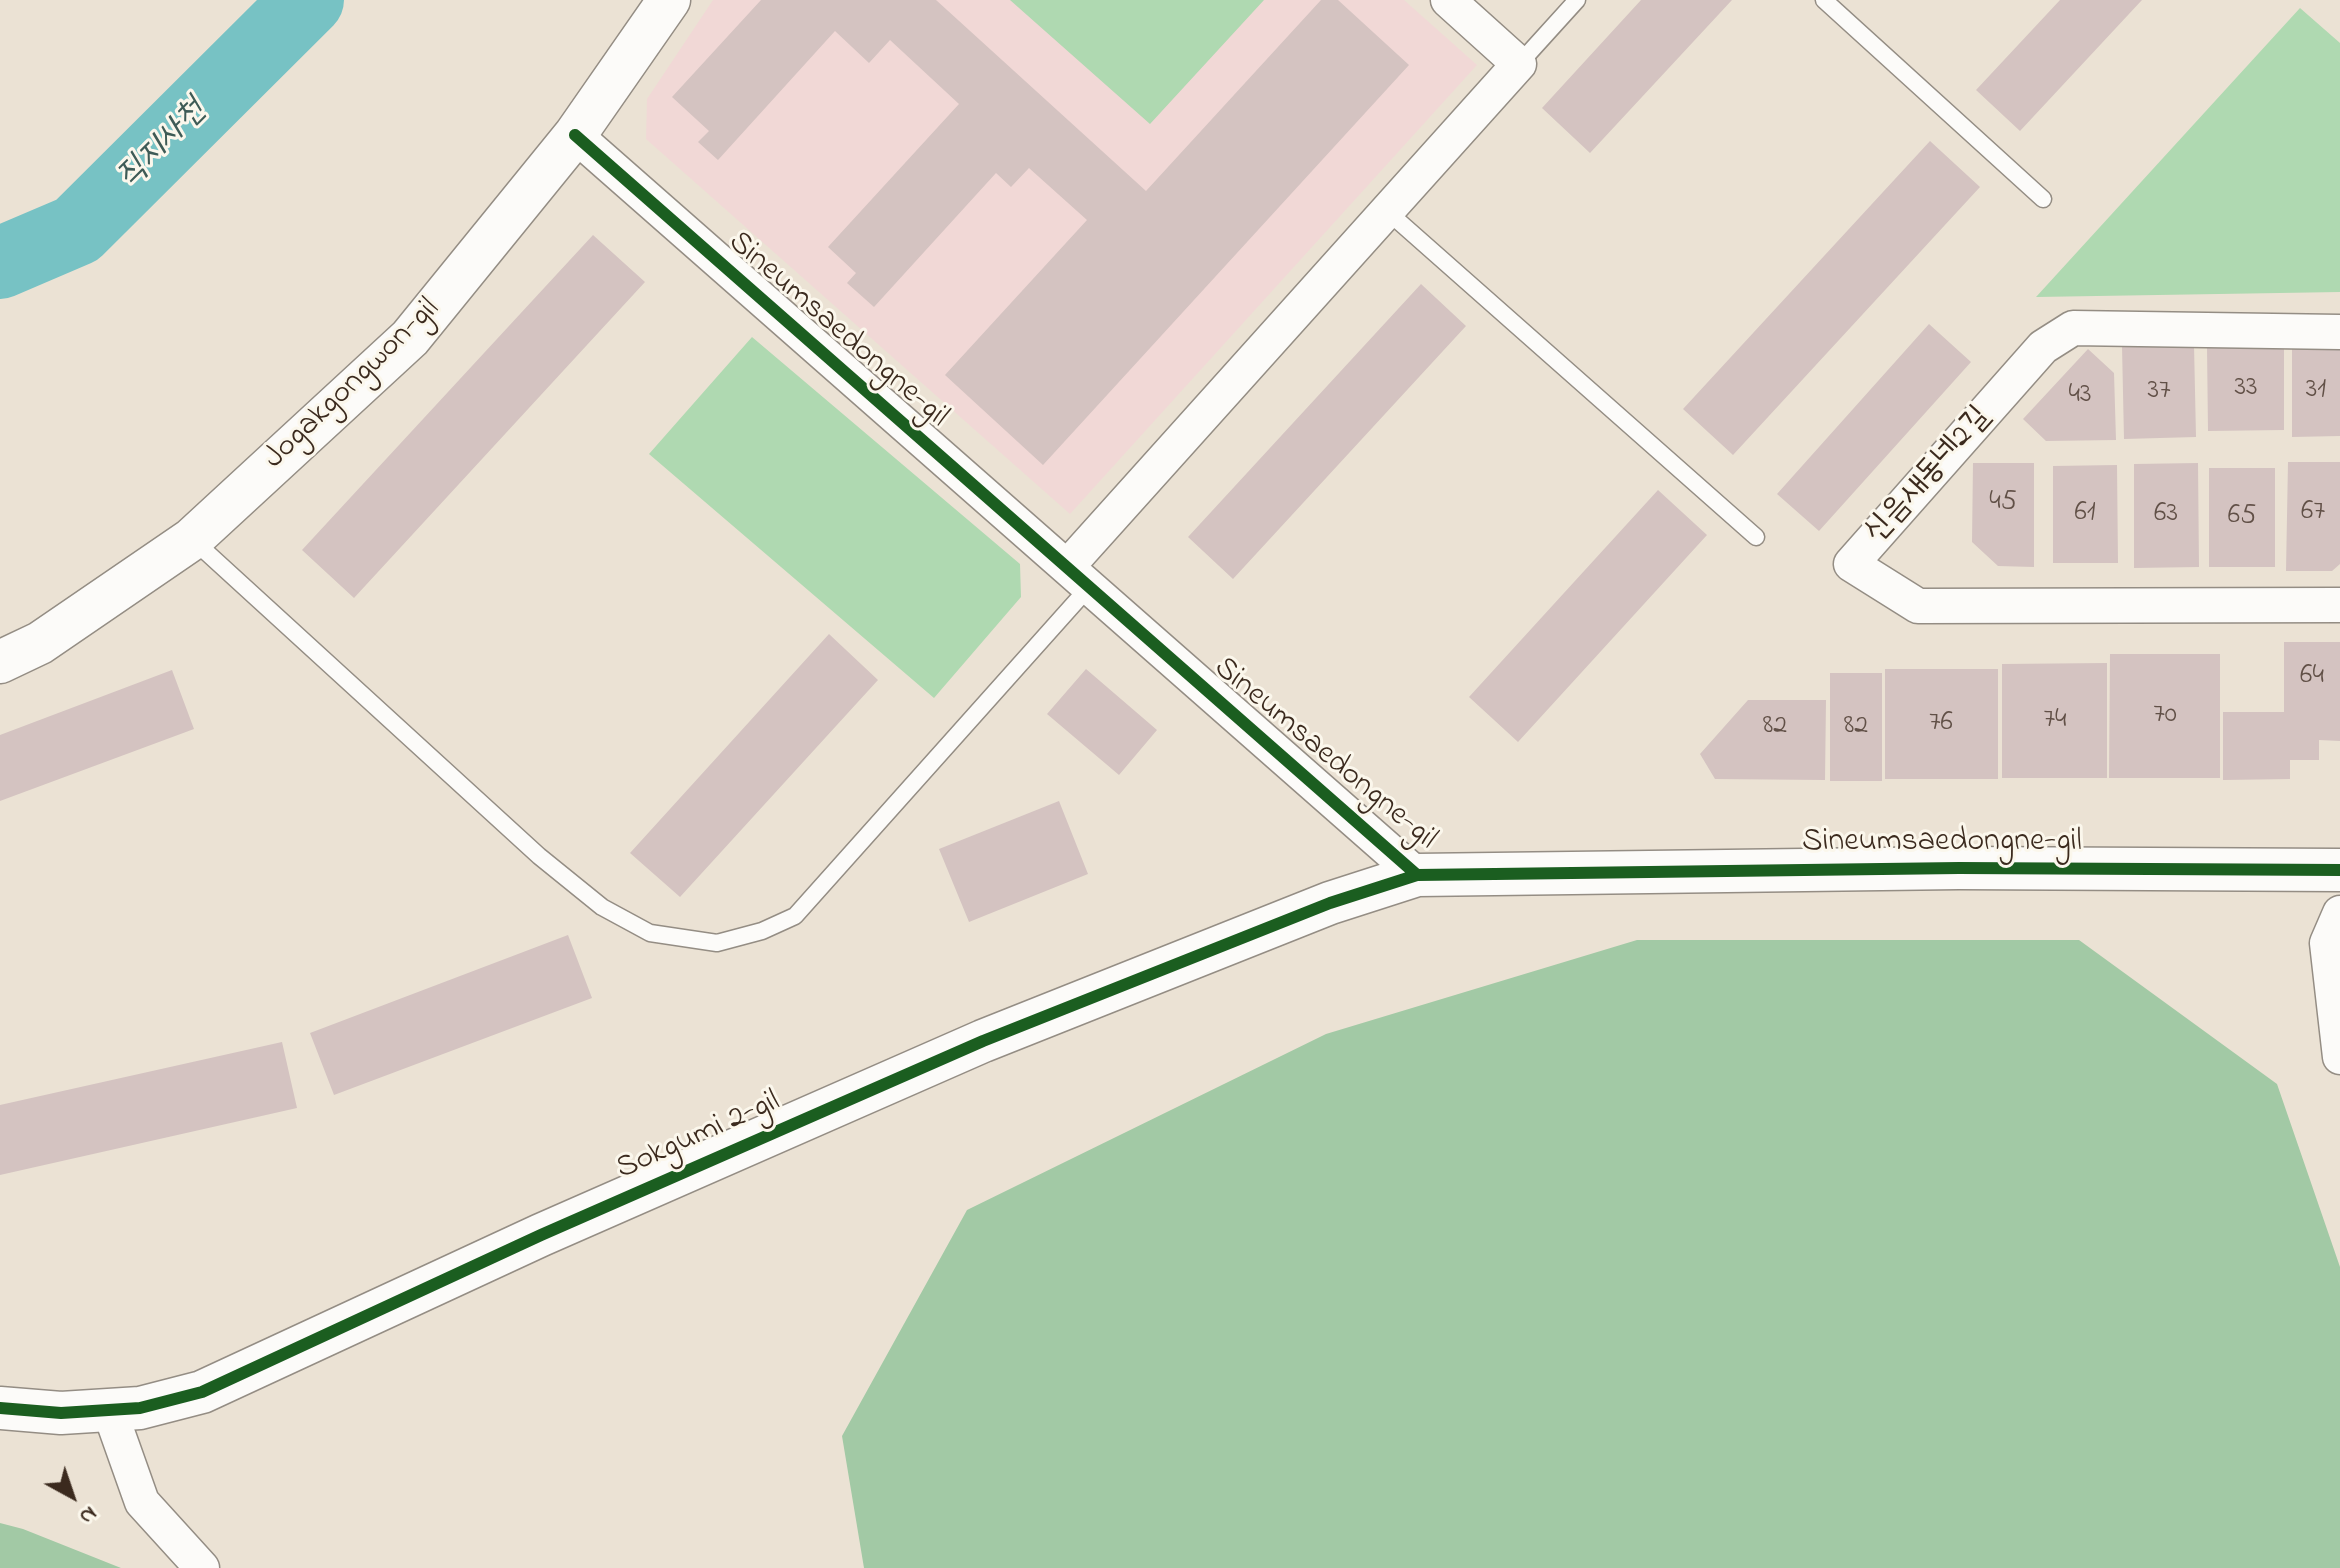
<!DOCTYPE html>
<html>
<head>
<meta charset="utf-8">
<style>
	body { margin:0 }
	#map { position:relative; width:2340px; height:1568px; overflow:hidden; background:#ebe2d4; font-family:"Indie Flower",sans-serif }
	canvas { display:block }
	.north { position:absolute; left:32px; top:1456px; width:80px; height:80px; -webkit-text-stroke:6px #fbf7ec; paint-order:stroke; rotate:140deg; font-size:22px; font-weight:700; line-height:32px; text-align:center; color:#3b2a1e }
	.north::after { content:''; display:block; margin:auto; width:28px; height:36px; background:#3b2a1e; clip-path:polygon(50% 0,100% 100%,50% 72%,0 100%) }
</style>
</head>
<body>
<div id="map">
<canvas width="2340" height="1568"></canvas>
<div class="north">N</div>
</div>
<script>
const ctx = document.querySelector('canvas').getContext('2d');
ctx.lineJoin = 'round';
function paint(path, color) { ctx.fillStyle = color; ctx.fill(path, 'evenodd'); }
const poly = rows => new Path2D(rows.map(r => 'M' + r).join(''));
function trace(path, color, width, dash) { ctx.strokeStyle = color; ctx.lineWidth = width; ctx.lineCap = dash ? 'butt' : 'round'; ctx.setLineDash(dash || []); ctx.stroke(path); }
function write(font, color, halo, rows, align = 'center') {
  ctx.font = font + ' "Indie Flower","Poor Story",sans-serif'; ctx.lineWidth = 6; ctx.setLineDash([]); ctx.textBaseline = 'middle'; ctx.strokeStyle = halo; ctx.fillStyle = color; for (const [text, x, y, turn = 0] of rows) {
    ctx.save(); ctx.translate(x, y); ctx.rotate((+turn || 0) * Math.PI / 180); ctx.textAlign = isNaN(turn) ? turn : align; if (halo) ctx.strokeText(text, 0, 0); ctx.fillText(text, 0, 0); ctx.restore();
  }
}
const built = poly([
	[713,0,1404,0,1477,65,1070,514,646,139,647,99]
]);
const green = poly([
	[1010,0,1264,0,1150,124],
	[2300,8,2340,43,2340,292,2036,297],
	[752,337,1020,564,1021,597,934,698,649,454]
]);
const forest = poly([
	[1637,940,2079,940,2277,1084,2340,1267,2340,1568,864,1568,842,1436,967,1210,1326,1034],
	[0,1523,23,1529,121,1568,0,1568]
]);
const river = poly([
	[0,263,77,230,308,0]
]);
const building = poly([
	[761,0,936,0,1146,191,1321,0,1338,0,1409,65,1043,465,945,375,1087,220,1029,168,1011,187,996,173,874,307,847,283,856,273,828,247,959,104,890,40,869,63,835,31,718,160,698,142,709,131,672,97],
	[1641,0,1732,0,1590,153,1542,108],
	[2060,0,2142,0,2020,131,1976,90],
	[1930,141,1980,187,1733,455,1683,409],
	[593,235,645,282,354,598,302,550],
	[1421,284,1466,326,1233,579,1188,537],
	[1929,324,1971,362,1819,531,1777,494],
	[2194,345,2196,437,2124,439,2122,346],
	[2292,346,2340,346,2340,436,2292,437],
	[2207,347,2284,347,2284,430,2208,431],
	[2088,349,2114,373,2116,440,2046,441,2023,419],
	[2288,462,2340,462,2340,564,2332,571,2286,571],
	[1973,463,2034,463,2034,567,1998,566,1972,542],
	[2198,463,2199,567,2134,568,2134,464],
	[2117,465,2118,563,2053,563,2053,466],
	[2209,468,2275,468,2275,567,2209,567],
	[1658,490,1707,535,1518,742,1469,697],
	[829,634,878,680,680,897,630,853],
	[2284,642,2340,642,2340,741,2319,740,2319,760,2290,760,2290,779,2223,780,2223,712,2284,712],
	[2110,654,2220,654,2220,778,2109,778],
	[2107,663,2107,778,2002,778,2002,664],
	[1086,669,1157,730,1119,775,1047,714],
	[1885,669,1998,669,1998,779,1885,779],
	[172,670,194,729,0,801,0,735],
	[1830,673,1882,673,1882,781,1830,781],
	[1748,700,1826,700,1825,780,1715,779,1700,754],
	[1059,801,1088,874,969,922,939,849],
	[568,935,592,998,334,1095,310,1033],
	[282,1042,297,1108,0,1175,0,1105]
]);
const service = poly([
	[1824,0,2043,199],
	[1519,64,1577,0],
	[1387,211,1756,537],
	[192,539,539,856,602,907,650,933,717,943,762,931,795,916,1089,587]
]);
const minor = poly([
	[575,135,1417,875],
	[2340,332,2073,328,2043,347,1851,564,1918,606,2340,605],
	[1067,567,1519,64,1448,0],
	[2340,913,2327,943,2340,1057],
	[109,1409,142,1502,202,1568]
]);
const tertiary = poly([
	[0,662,40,643,192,539,410,338,575,135,669,0],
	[0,1408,61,1413,140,1408,202,1392,541,1235,983,1041,1330,903,1417,875,1959,868,2340,870]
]);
const cycleway = poly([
	[575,135,1417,875],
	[0,1408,61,1413,140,1408,202,1392,541,1235,983,1041,1330,903,1417,875,1959,868,2340,870]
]);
const numberNames = [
	["33",2246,389],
	["31",2316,391],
	["37",2159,392],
	["43",2080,396],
	["45",2003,503],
	["67",2313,513],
	["61",2085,514],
	["63",2166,515],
	["65",2242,517],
	["64",2312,677],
	["70",2165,716],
	["74",2055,721],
	["76",1941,724],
	["82",1775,727],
	["82",1856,727]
];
const streetNames = [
	["Sineumsaedongne-gil",837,331,41],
	["Jogakgongwon-gil",353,385,-44],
	["신음새동네2길",1929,476,-48],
	["Sineumsaedongne-gil",1324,755,40],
	["Sineumsaedongne-gil",1942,844],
	["Sokgumi 2-gil",699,1137,-24]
];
const waterNames = [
	["직지사천",163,145,-45]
];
paint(built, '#f1d8d6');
paint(green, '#afd9b1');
paint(forest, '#a2c9a5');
trace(river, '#77c2c4', 72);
paint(building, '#d4c3c1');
trace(service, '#948d84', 19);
trace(minor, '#948d84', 37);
trace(tertiary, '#948d84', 45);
trace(service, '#fcfbf9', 16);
trace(minor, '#fcfbf9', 34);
trace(tertiary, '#fcfbf9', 42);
trace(cycleway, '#1b5e20', 12);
write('28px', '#615047', null, numberNames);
write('32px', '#3b2a1e', '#fbf7ec', streetNames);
write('italic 34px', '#3e5b56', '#fbf7ec', waterNames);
</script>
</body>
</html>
